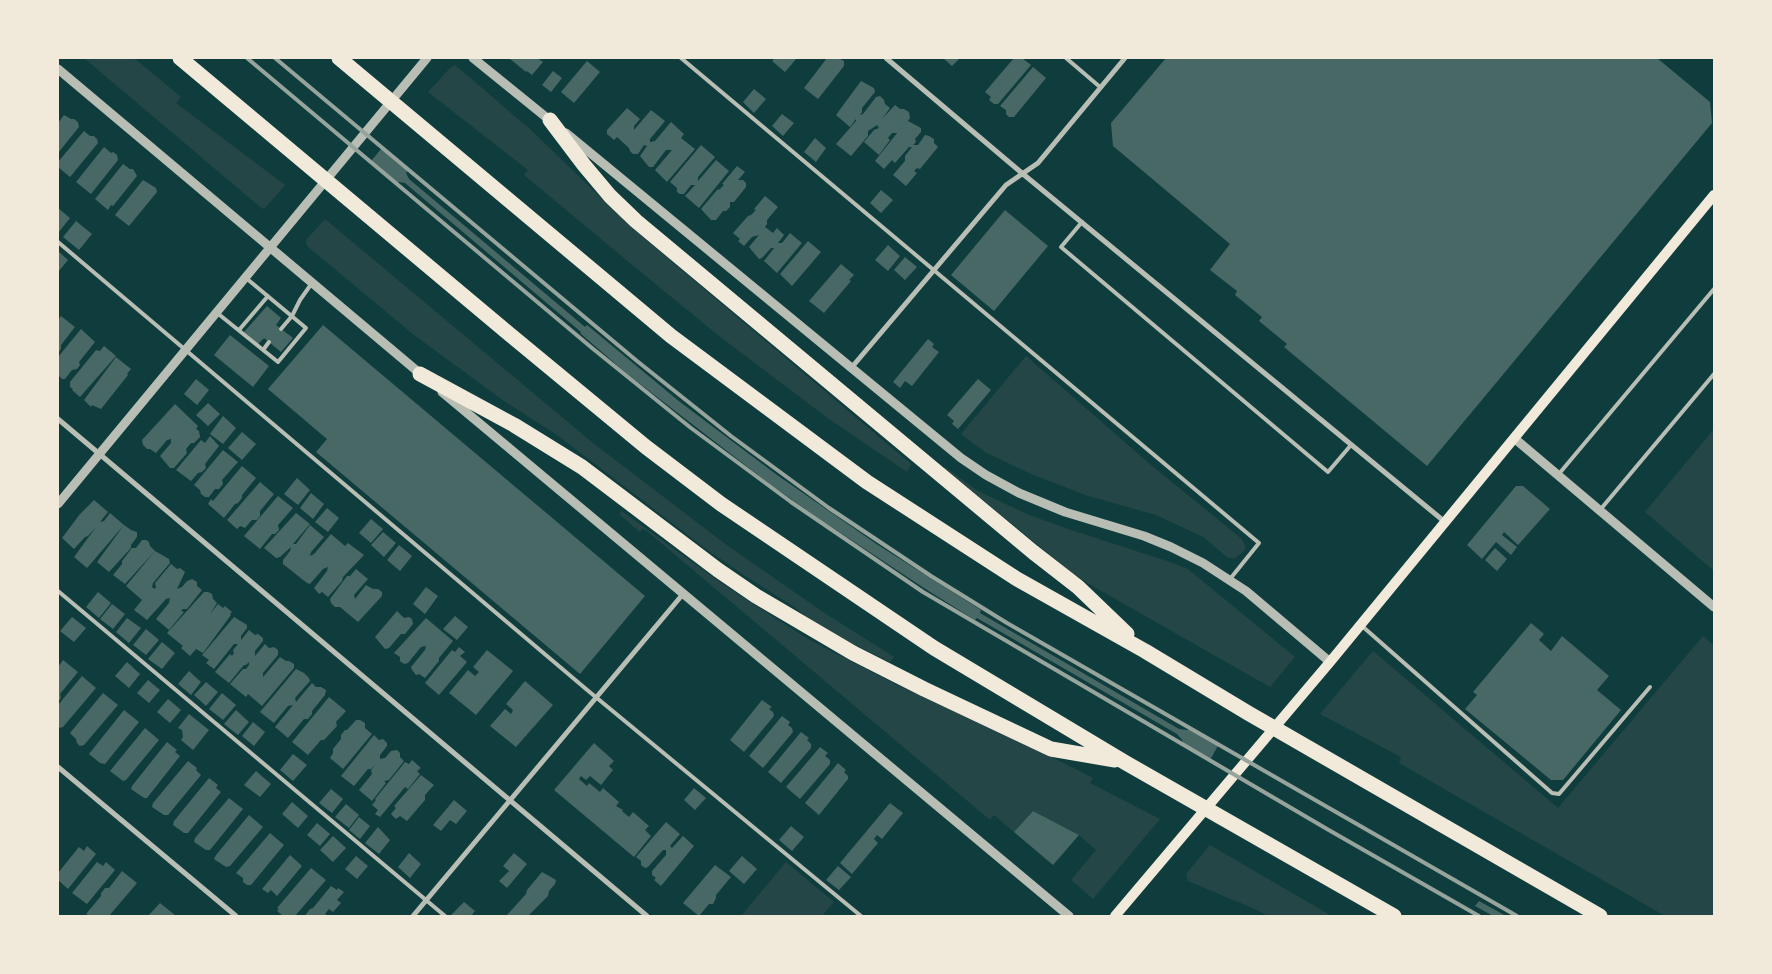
<!DOCTYPE html>
<html>
<head>
<meta charset="utf-8">
<style>
	body { margin:0 }
	#map { position:relative; width:1772px; height:974px; overflow:hidden; background:#0f3d3e; font-family:Barlow,sans-serif }
	canvas { display:block }
	.frame { position:absolute; inset:0; border:59px solid #f1e9da; pointer-events:none }
</style>
</head>
<body>
<div id="map">
<canvas width="1772" height="974"></canvas>
<div class="frame"></div>
</div>
<script>
const ctx = document.querySelector('canvas').getContext('2d');
ctx.lineJoin = 'round';
function paint(path, color) { ctx.fillStyle = color; ctx.fill(path, 'evenodd'); }
const poly = rows => new Path2D(rows.map(r => 'M' + r).join(''));
function trace(path, color, width, dash) { ctx.strokeStyle = color; ctx.lineWidth = width; ctx.lineCap = dash ? 'butt' : 'round'; ctx.setLineDash(dash || []); ctx.stroke(path); }
const green = poly([
	[84,58,134,58,181,97,176,103,285,185,266,207,263,209,259,206],
	[455,65,531,130,632,228,911,464,907,472,829,419,719,336,636,268,524,175,528,170,428,92,450,68],
	[325,219,593,443,724,543,823,612,894,657,890,662,847,641,806,617,796,608,747,577,710,552,557,435,504,401,414,335,307,246,306,240],
	[1026,356,1151,465,1242,539,1246,548,1242,553,1234,559,1227,557,1203,537,1156,515,1088,496,1031,474,985,452,961,434],
	[1714,429,1714,571,1645,512],
	[945,467,978,491,1027,514,1068,529,1170,562,1188,569,1295,657,1270,687,1096,588,1072,573,944,468],
	[622,511,724,585,808,639,901,687,1028,745,1093,778,1090,783,1160,819,1093,899,1071,880,1096,850,1079,835,1033,811,1014,832,994,815,990,820,648,532,643,529,640,532,619,514],
	[1703,636,1714,646,1714,916,1665,916,1399,763,1401,757,1320,714,1373,651,1558,808],
	[1210,845,1287,890,1332,916,1268,916,1257,910,1188,881,1186,874],
	[786,862,834,902,822,916,741,916]
]);
const building = poly([
	[509,58,537,58,543,62,532,75,527,71,526,72],
	[775,58,797,58,785,72,772,61],
	[827,58,840,59,844,61,844,66,818,99,804,88],
	[943,58,960,58,952,66],
	[1014,58,1022,58,1031,65,998,104,994,104,989,100,991,97,985,92],
	[1166,58,1657,58,1710,102,1712,123,1427,466,1284,347,1287,344,1259,321,1262,317,1235,295,1237,291,1210,270,1230,244,1113,146,1111,123],
	[587,61,600,72,574,103,561,92],
	[1033,67,1046,78,1014,117,1009,117,1006,114,1006,110,1000,106],
	[553,71,562,78,551,92,542,85],
	[861,81,874,88,875,92,862,108,862,112,860,115,863,114,876,97,880,96,884,100,885,104,890,108,882,119,895,105,900,109,904,109,909,112,910,118,908,121,921,128,921,132,915,139,916,142,913,145,918,145,925,135,929,136,934,139,934,143,938,147,920,169,917,168,914,171,917,173,906,186,893,175,905,161,905,156,912,147,909,147,895,163,892,160,884,169,875,161,905,123,897,133,892,133,888,138,890,140,879,155,864,142,874,130,879,128,877,125,868,131,868,136,851,156,836,144,856,121,856,119,850,127,836,115],
	[754,89,766,99,754,113,743,102],
	[627,108,640,119,634,126,634,130,651,110,665,121,650,139,650,142,655,141,671,122,684,134,681,138,695,149,667,182,655,170,672,150,666,150,653,167,649,167,640,156,647,146,644,145,638,154,633,154,630,151,629,148,617,137,614,140,607,134,607,130],
	[782,114,794,123,783,136,772,126],
	[64,115,71,119,74,119,78,122,79,127,58,153,58,123],
	[84,131,90,136,94,136,97,139,98,143,70,177,58,167,58,162],
	[815,138,826,148,816,162,804,152],
	[701,145,715,157,698,177,698,181,716,160,729,171,699,208,685,196,695,185,691,185,684,194,680,194,677,192,677,188,670,182],
	[104,147,111,153,113,152,117,155,118,160,91,194,76,182],
	[382,148,408,170,406,173,409,179,585,327,587,325,680,402,777,475,878,545,981,610,980,613,1179,729,1188,730,1190,728,1219,744,1210,760,1181,743,1183,741,1177,734,977,618,975,620,924,588,821,520,771,485,626,373,580,333,581,332,405,183,399,182,397,183,371,161],
	[123,164,130,169,133,169,137,176,113,206,111,205,108,210,95,199],
	[737,166,745,172,738,180,743,180,746,183,746,187,734,202,730,202,730,207,726,211,723,211,716,220,711,220,701,209,717,190,720,189,724,185,722,184],
	[143,180,156,188,157,192,129,226,115,215],
	[881,190,893,200,881,213,870,203],
	[765,196,778,207,767,220,767,224,765,227,773,233,777,228,784,235,778,243,782,243,790,233,802,243,777,273,764,261,774,248,771,248,762,258,759,259,749,247,759,235,752,237,744,246,738,241,740,239,733,233,748,216,751,215,756,210,754,209],
	[58,208,70,218,58,233],
	[1005,210,1048,246,994,311,951,275],
	[76,221,92,234,79,250,63,237],
	[808,241,821,252,792,286,780,274],
	[888,245,900,256,888,271,875,260],
	[58,251,68,260,58,272],
	[905,257,917,267,905,280,894,270],
	[841,264,854,275,849,280,851,281,824,313,809,301],
	[267,306,281,318,276,325,293,338,281,352,264,338,258,344,244,332],
	[61,316,75,327,61,345,61,349,58,353,58,320],
	[323,325,645,596,580,674,316,452,327,439,268,389],
	[81,329,95,342,79,362,80,365,77,369,72,370,65,379,62,379,58,375,58,357],
	[230,335,269,366,253,387,214,355],
	[928,339,934,344,932,347,939,352,912,386,905,381,900,388,893,382],
	[104,346,116,356,80,397,72,390,73,389,70,387,70,382,96,350,100,351],
	[116,357,131,369,127,374,128,375,101,409,92,405,91,407,84,400],
	[196,379,209,390,197,405,184,394],
	[978,379,991,390,958,429,952,424,954,421,947,415],
	[208,403,220,414,208,426,196,415],
	[175,404,198,426,196,429,199,431,200,437,194,443,191,443,186,449,187,453,174,468,170,468,160,456,171,443,171,439,167,440,156,453,150,449,147,449,143,445,142,440],
	[223,416,236,428,223,444,210,434],
	[242,432,256,444,242,460,228,448],
	[210,436,219,446,205,464,206,468,202,472,198,473,191,481,176,470,201,440,205,443],
	[223,450,238,462,222,480,223,484,219,489,215,489,209,497,205,497,201,494,200,490,194,485],
	[242,466,256,478,242,495,242,498,238,503,235,504,224,518,208,504,211,499,213,501],
	[297,478,310,490,298,505,284,494],
	[260,482,274,494,260,511,260,516,257,520,252,520,245,528,240,526,237,529,227,520],
	[1516,486,1523,486,1550,509,1518,545,1504,532,1502,535,1517,547,1511,555,1496,542,1482,559,1467,545],
	[311,493,324,504,313,519,300,508],
	[278,496,293,508,278,525,279,530,275,534,272,534,260,549,244,536],
	[94,500,108,512,100,522,104,521,110,513,124,525,87,568,74,557,96,527,88,536,85,537,74,549,62,538,80,514],
	[327,508,339,518,328,532,315,522],
	[296,513,310,524,293,544,296,544,310,525,324,537,311,552,310,556,314,554,331,534,345,546,348,543,364,555,343,577,342,581,328,597,322,592,319,594,314,588,327,571,328,567,323,569,310,584,307,583,283,564,283,560,290,551,291,547,280,557,276,558,264,548],
	[371,519,383,529,371,543,359,533],
	[124,525,131,530,137,532,137,537,131,545,131,548,109,572,97,562],
	[383,532,396,543,384,557,371,545],
	[142,540,146,540,149,542,150,546,155,551,125,584,113,575,122,564,122,561,132,548,136,548],
	[399,545,412,556,400,571,387,560],
	[1495,548,1507,559,1497,571,1485,560],
	[155,551,169,559,170,563,153,583,152,587,155,589,156,587,155,583,171,564,177,569,180,568,185,572,177,589,182,587,187,581,192,579,197,582,197,586,202,590,187,609,183,609,181,611,184,612,169,630,156,619,169,603,170,598,166,599,147,620,134,610,142,600,126,586],
	[356,569,368,579,354,595,355,599,366,585,373,589,378,589,382,592,382,596,358,622,340,607,335,607,331,603,330,599,347,576,350,576],
	[426,587,438,596,425,614,413,604],
	[98,592,111,603,99,618,86,607],
	[204,592,208,592,212,594,213,599,217,603,210,614,218,604,223,608,225,606,232,612,230,614,231,615,203,653,196,649,190,656,181,648,183,646,167,633],
	[112,604,125,614,113,629,100,619],
	[397,611,404,618,409,617,412,619,413,624,405,634,401,634,389,648,385,649,375,637],
	[455,616,468,627,457,640,443,629],
	[72,617,86,628,74,642,60,631],
	[234,617,247,625,247,628,241,636,241,640,249,630,255,635,258,634,263,638,263,641,255,651,255,656,265,644,269,648,274,647,278,650,278,655,263,673,263,677,280,657,286,661,289,661,294,664,294,668,262,706,248,694,246,697,230,684,243,669,246,669,249,665,249,662,246,665,244,665,229,683,215,672,230,654,232,656,234,653,233,650,238,644,234,644,214,669,206,663,209,660,202,655],
	[127,618,141,628,129,643,116,632],
	[426,618,453,641,439,658,439,661,425,678,419,674,416,675,412,670,411,667,425,650,426,646,421,647,408,663,404,664,400,661,400,657,394,653],
	[1531,623,1544,634,1539,640,1551,651,1562,636,1609,676,1597,690,1621,710,1563,780,1551,780,1465,709,1477,695,1473,692],
	[146,629,159,640,146,655,133,645],
	[162,642,175,653,162,669,148,659],
	[459,647,465,652,460,656,467,662,439,695,425,683,452,650,455,652],
	[487,650,513,671,476,715,449,693,468,670,475,676,479,672,473,667],
	[63,660,78,672,60,694,61,698,58,702,58,667],
	[127,662,140,674,129,688,115,676],
	[296,669,304,673,309,678,310,681,295,698,296,702,312,683,316,687,321,687,326,690,325,695,312,711,312,714,308,719,304,719,288,738,275,727,293,705,288,706,274,723,260,712],
	[189,671,201,682,191,695,178,684],
	[82,676,96,688,63,727,60,728,58,726,58,705],
	[148,680,160,690,149,703,137,693],
	[525,681,553,705,516,747,490,726,505,709,511,714,513,710,506,704],
	[206,682,218,692,206,706,194,695],
	[103,693,118,705,84,745,80,746,77,743,76,739,70,733],
	[222,693,236,705,223,720,209,709],
	[329,697,346,711,336,722,337,726,324,740,321,740,308,755,292,742],
	[168,699,181,710,170,723,157,712],
	[762,700,772,707,769,709,773,712,774,716,744,752,730,740],
	[124,710,139,722,105,764,100,763,89,754],
	[236,710,249,722,238,735,224,724],
	[189,714,209,730,193,750,181,740,183,737,182,730,178,728],
	[782,716,790,722,788,725,792,728,793,732,763,768,749,756],
	[356,720,360,720,365,723,365,728,372,734,343,769,330,758,333,753,333,749,341,739,341,735,345,730,347,730],
	[253,722,265,732,254,746,242,736],
	[145,728,159,740,126,780,123,781,110,771],
	[801,732,809,738,807,740,811,744,811,748,781,783,768,772],
	[374,735,379,740,383,739,387,743,387,746,380,755,380,759,385,758,391,751,397,750,400,753,400,757,404,761,389,780,384,781,386,783,372,801,359,790,372,774,371,770,376,764,371,769,368,769,354,786,341,776],
	[167,742,177,750,175,752,180,756,147,798,144,798,131,789,132,786],
	[594,743,614,761,609,766,613,770,601,785,590,776,586,780,581,776,579,779,587,786,589,783,600,792,603,788,619,802,616,806,623,810,622,811,629,817,633,812,649,826,645,830,651,836,634,857,554,790],
	[820,747,828,753,825,756,830,760,830,764,800,799,786,787],
	[293,754,307,765,293,781,280,770],
	[412,760,421,768,417,771,420,774,408,789,405,787,380,817,375,814,378,810,372,805,376,800,375,799,405,762,409,764],
	[188,761,197,768,196,770,201,775,168,815,164,815,152,807,153,803],
	[838,763,846,770,844,772,848,776,848,779,819,815,805,803],
	[256,771,271,784,260,797,244,785],
	[421,775,434,785,425,795,425,800,407,821,400,816,396,819,391,814,396,808,394,806],
	[209,778,218,785,216,788,221,792,188,833,184,833,173,825,174,821],
	[694,788,706,798,695,810,684,800],
	[331,789,343,799,332,813,319,803],
	[229,798,243,809,210,850,206,850,194,842,195,838],
	[454,800,467,811,456,824,450,820,441,831,433,825],
	[292,802,308,816,298,828,282,814],
	[890,803,903,813,882,839,877,835,874,839,878,843,852,874,840,863],
	[346,804,359,815,349,828,335,817],
	[1033,811,1079,835,1053,865,1014,832],
	[249,815,263,827,230,866,226,867,214,859,216,855],
	[359,817,370,826,360,839,349,830],
	[666,822,680,834,670,846,672,848,683,836,694,846,661,886,654,880,656,878,652,875,652,871,666,855,666,850,663,850,648,867,645,868,641,865,641,861,636,857],
	[317,823,330,834,320,846,307,835],
	[791,826,804,837,792,851,779,840],
	[378,827,390,840,379,854,365,843],
	[270,833,284,845,251,885,247,885,243,882,243,878,236,873],
	[333,836,346,848,333,862,320,850],
	[87,846,96,854,68,889,58,880,58,873,79,847,84,851],
	[409,853,421,864,410,878,398,867],
	[514,853,527,864,507,888,499,881,509,871,503,866],
	[290,855,302,866,277,896,271,890,268,893,262,889],
	[356,856,368,866,357,879,345,869],
	[742,856,757,869,744,884,729,871],
	[97,862,103,866,106,862,115,870,87,904,72,893],
	[715,865,731,877,716,895,716,898,713,904,709,904,699,916,683,903],
	[838,866,851,877,839,890,826,880],
	[311,868,326,880,295,916,283,916,277,911,279,909,277,908],
	[122,871,137,883,109,916,90,916,86,914,101,896,101,893,105,888,109,888],
	[542,872,556,880,555,884,549,891,548,896,528,916,508,916,507,915,526,894,527,890],
	[331,886,337,890,338,888,344,892,337,900,341,903,333,912,329,909,325,914,328,916,306,916,306,914,310,909,313,908],
	[1479,901,1506,916,1493,916,1475,906],
	[464,902,475,911,471,916,453,916,451,915],
	[160,903,175,915,173,916,148,916]
]);
const service = poly([
	[681,58,1259,543,1230,579],
	[1066,58,1100,87],
	[1082,222,1061,247,1328,472,1351,445],
	[58,242,586,689,861,916],
	[216,312,278,362,306,328,246,278],
	[281,329,292,316,300,300,312,283],
	[239,330,268,296],
	[263,350,269,342],
	[1558,475,1714,289],
	[1600,510,1714,374],
	[58,591,445,916],
	[1362,626,1552,793,1559,794,1650,687]
]);
const minor = poly([
	[886,58,1023,174,1445,522],
	[852,367,1006,185,1038,163,1125,58],
	[58,419,647,916],
	[58,767,236,916],
	[413,916,683,594]
]);
const tertiary = poly([
	[473,58,552,122],
	[58,69,423,376],
	[566,133,961,458,986,475,1019,493,1065,512,1144,536,1171,547,1203,563,1246,591,1330,662],
	[442,392,1069,916],
	[1514,438,1714,607],
	[58,504,427,58]
]);
const secondary = poly([
	[1115,916,1330,662,1714,195]
]);
const motorway = poly([
	[180,58,508,333,646,447,721,504,934,648,1126,763,1394,916],
	[339,58,671,336,867,482,1017,579,1145,651,1248,713,1600,916],
	[550,120,584,165,610,196,636,221,1033,552,1078,587,1127,634],
	[420,374,514,425,582,467,718,570,756,596,853,653,924,689,1051,749,1115,760]
]);
const rail = poly([
	[247,58,592,348,691,428,791,502,923,592,1327,829,1479,916],
	[275,58,637,361,731,436,829,508,931,576,1007,623,1517,916]
]);
paint(green, '#244646');
paint(building, '#486865');
trace(service, '#b8beb3', 4);
trace(minor, '#b8beb3', 5);
trace(tertiary, '#b8beb3', 9);
trace(secondary, '#f1e9da', 10);
trace(motorway, '#f1e9da', 15);
trace(rail, '#97a49c', 4);
</script>
</body>
</html>
